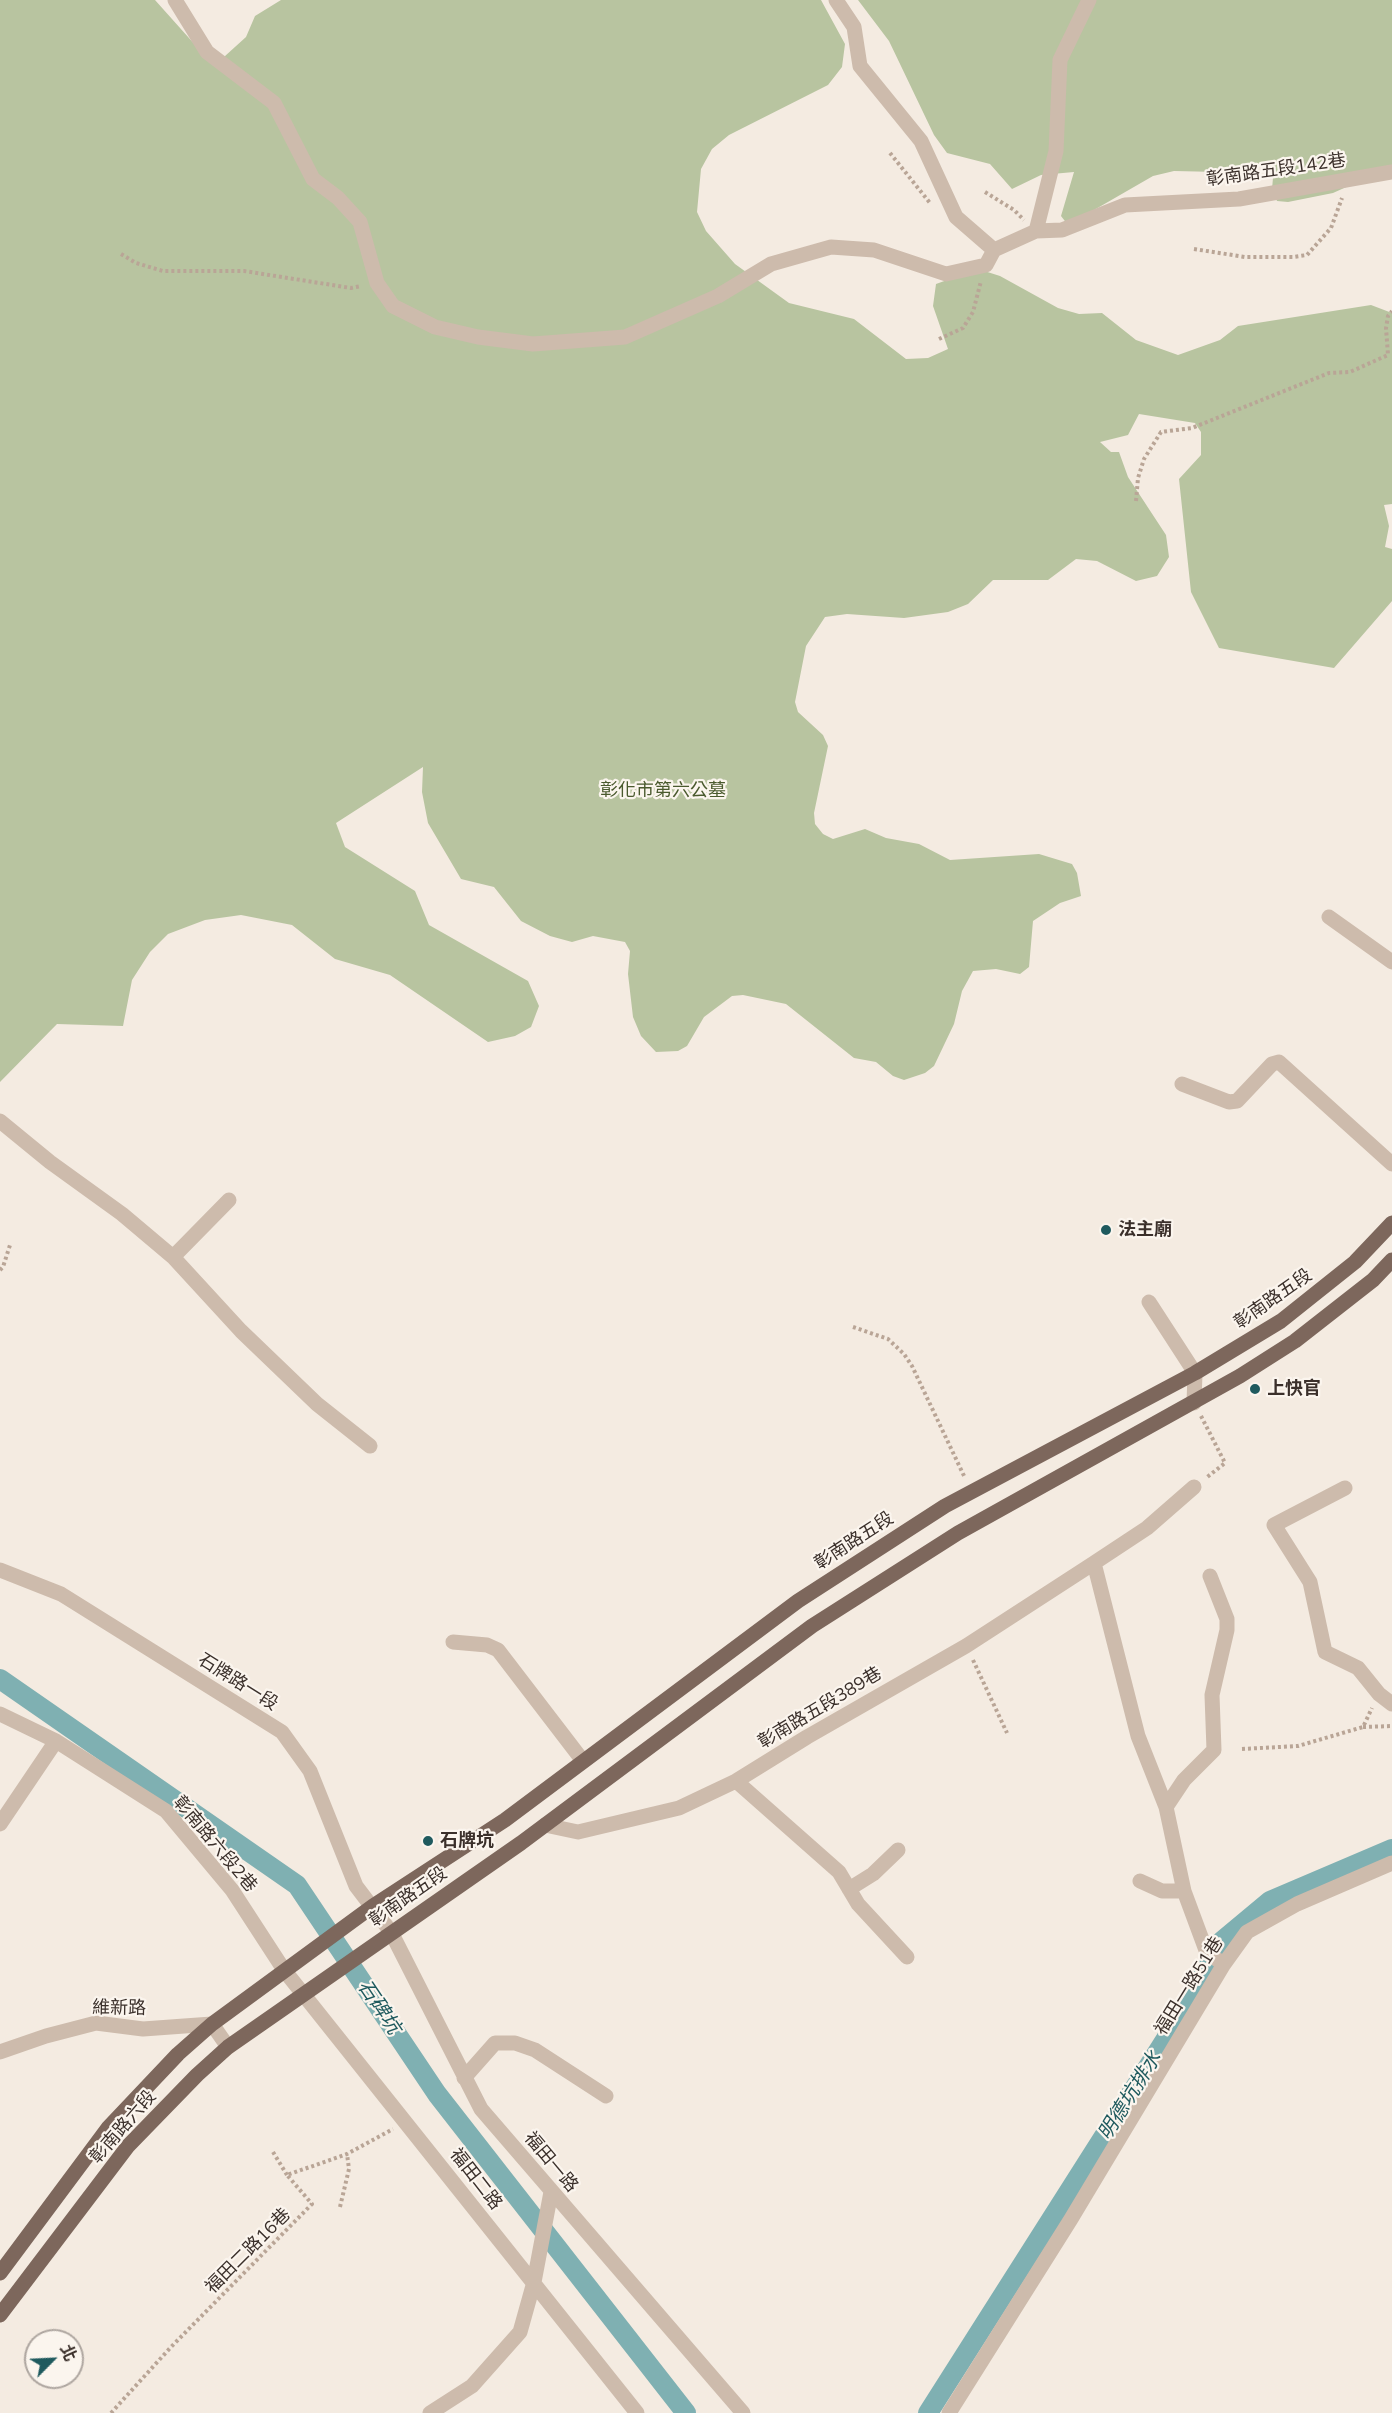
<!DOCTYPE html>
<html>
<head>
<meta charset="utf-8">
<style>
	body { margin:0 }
	#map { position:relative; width:1392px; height:2413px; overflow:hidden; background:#f4ebe1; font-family:Mulish,"Noto Sans TC",sans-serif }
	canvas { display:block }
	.north { position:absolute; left:24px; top:2329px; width:60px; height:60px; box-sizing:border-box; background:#fbf5ee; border:2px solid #aea6a0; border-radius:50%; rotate:66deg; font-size:16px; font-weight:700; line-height:24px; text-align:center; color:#3b302b }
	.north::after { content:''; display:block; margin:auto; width:21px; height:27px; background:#1f5a5e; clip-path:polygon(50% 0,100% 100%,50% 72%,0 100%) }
</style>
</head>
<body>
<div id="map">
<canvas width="1392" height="2413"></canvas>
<div class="north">北</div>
</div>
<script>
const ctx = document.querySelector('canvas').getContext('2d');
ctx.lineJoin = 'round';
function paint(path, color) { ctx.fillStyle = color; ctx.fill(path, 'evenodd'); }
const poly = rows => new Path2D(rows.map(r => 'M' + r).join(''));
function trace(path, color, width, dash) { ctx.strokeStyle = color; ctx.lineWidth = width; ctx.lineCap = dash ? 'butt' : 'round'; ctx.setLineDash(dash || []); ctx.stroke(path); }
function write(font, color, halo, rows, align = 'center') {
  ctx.font = font + ' Mulish,"Noto Sans TC",sans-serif'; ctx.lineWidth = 4.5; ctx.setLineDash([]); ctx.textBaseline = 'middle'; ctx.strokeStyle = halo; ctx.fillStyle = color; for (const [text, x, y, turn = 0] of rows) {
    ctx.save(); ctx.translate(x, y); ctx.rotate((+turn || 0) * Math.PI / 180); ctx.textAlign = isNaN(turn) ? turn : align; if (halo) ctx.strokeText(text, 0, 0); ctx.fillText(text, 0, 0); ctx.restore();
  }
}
const green = poly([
	[0,0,155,0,214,66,246,37,255,16,281,0,821,0,845,44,842,67,828,85,729,135,712,149,701,169,697,212,706,231,735,264,789,303,854,319,906,359,928,358,948,349,933,306,936,284,978,269,1000,276,1058,308,1079,314,1102,313,1136,340,1178,355,1220,340,1238,326,1371,305,1392,313,1392,504,1384,505,1389,526,1385,547,1392,549,1392,601,1334,668,1219,648,1191,592,1179,479,1201,455,1201,432,1195,423,1139,414,1128,435,1100,442,1111,452,1119,452,1128,477,1166,535,1169,557,1157,576,1136,581,1097,561,1076,559,1048,580,993,580,968,604,948,612,904,618,847,614,825,617,806,646,795,702,798,712,823,735,828,746,814,813,815,824,823,834,833,839,865,829,886,838,919,844,950,860,1039,854,1072,864,1077,873,1081,896,1060,903,1033,921,1029,967,1020,974,996,969,973,971,962,991,954,1024,934,1066,925,1073,904,1080,893,1076,876,1062,854,1058,786,1004,743,995,732,996,704,1017,687,1046,678,1051,656,1052,641,1036,633,1017,628,974,630,951,625,942,593,936,572,942,550,936,521,921,494,887,461,879,428,823,422,792,423,767,336,823,345,847,415,891,429,925,528,981,539,1006,531,1027,515,1036,488,1042,390,975,335,959,292,925,241,915,205,920,168,934,150,952,132,980,123,1026,57,1024,0,1082],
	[858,0,1392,0,1392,175,1373,175,1333,193,1288,202,1277,201,1272,189,1274,167,1252,164,1219,172,1174,171,1153,176,1068,225,1061,216,1074,172,1041,175,1012,189,990,164,947,153,934,135,889,41]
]);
const canal = poly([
	[0,1679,297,1885,437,2094,686,2413],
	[928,2413,1174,2026,1222,1941,1270,1901,1392,1849]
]);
const path = poly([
	[890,153,930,203],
	[985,192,1014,210,1024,220],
	[1194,249,1245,257,1293,257,1307,255,1331,228,1342,198],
	[121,254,136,263,163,271,244,271,351,288,361,286],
	[939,339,963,328,973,312,981,281],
	[1136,501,1138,478,1144,459,1161,432,1192,428,1329,373,1350,372,1388,355,1386,328,1388,316,1392,311],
	[0,1270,3,1267,10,1245],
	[853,1327,888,1339,904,1354,912,1366,965,1478],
	[1201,1416,1225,1463,1206,1478],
	[973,1660,1007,1733],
	[1363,1727,1392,1726],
	[1242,1749,1298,1746,1363,1727,1372,1708],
	[273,2152,287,2175],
	[340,2207,349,2169,347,2154],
	[111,2413,171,2347,312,2204,287,2175,347,2154,393,2129]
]);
const minor = poly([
	[175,0,207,52,274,103,313,179,338,198,360,222,377,283,393,306,435,327,478,337,533,344,625,337,718,296,771,264,831,247,874,250,946,274,986,265,994,250],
	[836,0,854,27,860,66,921,141,956,217,994,250],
	[1036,231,1056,151,1060,60,1089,0],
	[994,250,1036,231,1062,230,1125,205,1239,199,1392,172],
	[1329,917,1392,962],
	[1182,1084,1229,1102,1237,1101,1272,1064,1279,1062,1392,1164],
	[0,1121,50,1162,122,1214,173,1257,241,1331,317,1404,370,1446],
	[173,1257,229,1200],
	[1149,1302,1195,1373,1194,1403],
	[1345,1488,1274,1525,1310,1582,1325,1652,1358,1668,1379,1694,1392,1704],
	[1094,1563,1147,1528,1194,1487],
	[0,1570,61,1594,282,1732,310,1771,356,1886,391,1932,481,2109,743,2413],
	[453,1642,487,1645,498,1650,583,1761],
	[0,1714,56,1741,166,1811,232,1890,284,1970,637,2413],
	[736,1781,839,1872,858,1904,907,1957],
	[1166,1807,1184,1780,1214,1750,1212,1695,1227,1630,1227,1619,1210,1576],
	[0,1824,56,1741],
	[545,1825,578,1832,679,1808,736,1781,807,1737,966,1646,1094,1563,1138,1736,1166,1807,1184,1891,1207,1953,1224,1964],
	[1140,1881,1162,1891,1184,1891],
	[849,1889,873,1874,898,1850],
	[0,2052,46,2036,96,2023,143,2029,212,2024,228,2047],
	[464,2078,495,2043,515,2043,535,2050,606,2096],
	[430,2413,472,2386,520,2332,534,2282,551,2192],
	[949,2413,1071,2219,1224,1964,1247,1932,1297,1904,1392,1863]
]);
const major = poly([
	[0,2273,108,2128,178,2054,212,2024,373,1906,505,1820,798,1601,945,1506,1195,1373,1281,1321,1355,1262,1392,1223],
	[0,2315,128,2146,197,2075,228,2047,521,1843,812,1626,958,1533,1240,1376,1295,1341,1373,1280,1392,1260]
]);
const markers = [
	[1106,1230,6,"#1f5a5e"],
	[1255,1389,6,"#1f5a5e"],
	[428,1841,6,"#1f5a5e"]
];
const streetNames = [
	["彰南路五段142巷",1276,170,-8],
	["彰南路五段",1273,1299,-35],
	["彰南路五段",854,1541,-33],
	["石牌路一段",238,1682,32],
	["彰南路五段389巷",820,1708,-31],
	["彰南路六段2巷",215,1844,50],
	["彰南路五段",408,1897,-35],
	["福田一路51巷",1189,1986,-58],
	["維新路",119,2008,1],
	["彰南路六段",123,2127,-49],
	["福田一路",551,2162,50],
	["福田二路",476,2179,52],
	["福田二路16巷",248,2251,-45]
];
const parkNames = [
	["彰化市第六公墓",663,791]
];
const poiNames = [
	["法主廟",1118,1230],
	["上快官",1267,1389],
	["石牌坑",440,1841]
];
const waterNames = [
	["石碑坑",379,2007,56],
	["明德坑排水",1130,2096,-58]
];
paint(green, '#b8c4a0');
trace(canal, '#7fb0b2', 20);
trace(path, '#b9a596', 4, [3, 3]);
trace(minor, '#cdbbac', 15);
trace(major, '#7d675c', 15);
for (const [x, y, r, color] of markers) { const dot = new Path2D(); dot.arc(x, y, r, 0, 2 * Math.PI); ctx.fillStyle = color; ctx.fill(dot); trace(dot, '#fbf5ee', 2); }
write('18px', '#3b302b', '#fbf5ee', streetNames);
write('18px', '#4a5a2e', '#fbf5ee', parkNames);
write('bold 18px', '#3b302b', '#fbf5ee', poiNames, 'left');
write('italic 20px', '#1f5a5e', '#fbf5ee', waterNames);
</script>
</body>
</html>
